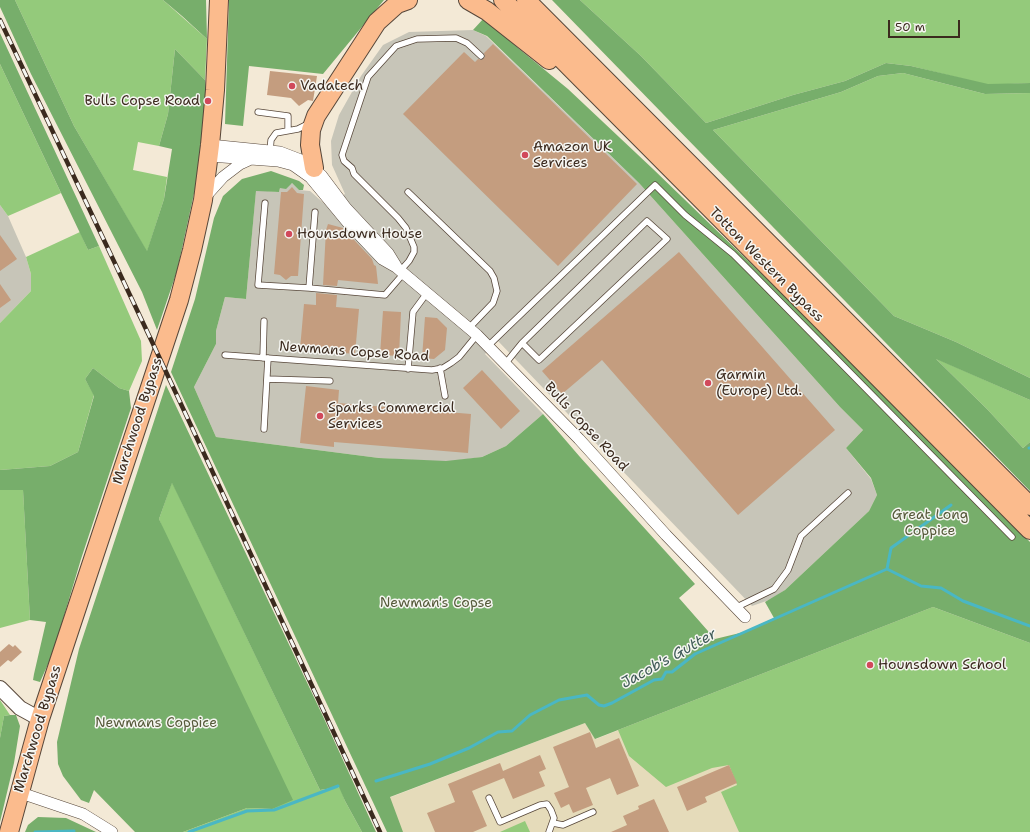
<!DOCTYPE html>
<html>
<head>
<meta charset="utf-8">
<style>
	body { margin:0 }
	#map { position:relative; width:1030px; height:832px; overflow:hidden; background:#f3e9d6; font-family:"Shantell Sans",sans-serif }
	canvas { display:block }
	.scale { position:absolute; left:888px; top:20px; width:72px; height:18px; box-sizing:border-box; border:2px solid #3b2a1e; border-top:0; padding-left:5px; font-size:12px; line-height:14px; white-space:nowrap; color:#3b2a1e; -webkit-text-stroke:3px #f6f6f2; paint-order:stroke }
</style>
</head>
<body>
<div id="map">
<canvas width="1030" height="832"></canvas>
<div class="scale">50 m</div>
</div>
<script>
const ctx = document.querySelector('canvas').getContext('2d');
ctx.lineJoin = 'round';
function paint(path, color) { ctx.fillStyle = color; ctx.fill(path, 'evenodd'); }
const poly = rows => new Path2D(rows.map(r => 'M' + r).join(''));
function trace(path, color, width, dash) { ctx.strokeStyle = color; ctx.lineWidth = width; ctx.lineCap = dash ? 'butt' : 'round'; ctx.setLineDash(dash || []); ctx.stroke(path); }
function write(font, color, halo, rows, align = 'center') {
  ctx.font = font + ' "Shantell Sans",sans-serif'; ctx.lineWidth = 3; ctx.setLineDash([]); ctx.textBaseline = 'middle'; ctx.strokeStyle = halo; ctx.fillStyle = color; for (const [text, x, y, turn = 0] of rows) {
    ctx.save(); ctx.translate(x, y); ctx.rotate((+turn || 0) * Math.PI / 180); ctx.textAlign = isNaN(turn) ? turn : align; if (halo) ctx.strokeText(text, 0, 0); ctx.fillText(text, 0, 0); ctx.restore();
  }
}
const built = poly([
	[933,607,1020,832,400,832,386,799,585,723,596,739]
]);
const industrial = poly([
	[473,30,486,36,639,183,840,407,863,430,846,448,871,479,877,495,869,511,785,590,772,599,752,606,498,341,485,354,543,414,506,446,482,457,446,462,379,458,216,437,194,387,216,344,216,331,225,297,246,299,256,190,279,192,280,188,292,183,299,190,310,191,327,206,345,194,332,165,331,141,339,115,361,76,383,45,409,32],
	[0,205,8,216,26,257,31,274,31,291,0,323]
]);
const green = poly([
	[15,0,163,0,207,39,205,80,175,49,168,114,159,146,138,142,133,170,167,177,164,199,147,252,74,126],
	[580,0,1030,0,1030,83,988,85,911,66,886,63,845,81,793,95,706,123,641,56],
	[0,64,61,193,8,216,0,205],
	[903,73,985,94,1030,93,1030,378,956,342,894,316,713,130,841,92,878,76],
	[80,232,88,250,99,246,141,341,142,361,129,391,119,388,93,368,85,379,94,395,78,452,50,466,0,470,0,323,31,291,31,274,26,257],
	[935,358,1030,400,1030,442,1023,448,987,409],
	[172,482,320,790,340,787,345,801,362,832,183,832,247,808,272,809,159,519],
	[23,489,30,620,0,628,0,490],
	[933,607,1030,643,1030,832,739,832,721,792,737,785,729,765,712,768,666,787,629,756,618,730],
	[0,700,10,715,4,716,0,738],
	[525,821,530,832,500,832]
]);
const forest = poly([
	[0,0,15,0,74,126,147,251,164,199,172,149,159,146,168,114,175,49,205,80,207,96,195,189,177,271,157,330,142,292,31,74,0,7],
	[163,0,206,0,207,39,182,16],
	[229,0,384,0,323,74,249,66,243,126,225,124],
	[552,0,580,0,641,56,706,123,793,95,845,81,886,63,911,66,988,84,1030,83,1030,93,985,94,903,73,878,76,841,92,713,130,894,316,956,342,1030,378,1030,400,936,359,987,409,1023,448,1030,442,1030,491],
	[484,18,518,48,568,89,653,169,858,367,1030,542,1030,643,933,607,595,739,585,723,390,797,403,832,387,832,171,372,195,299,214,218,223,196,242,179,271,171,299,181,304,185,303,190,299,190,292,183,286,189,280,188,279,192,256,191,246,299,225,297,216,331,216,344,194,387,216,437,379,458,446,461,482,457,506,446,543,414,580,457,695,584,679,598,715,639,744,632,774,618,765,602,785,590,869,511,877,495,871,478,846,448,863,430,840,407,639,183,487,36,473,30],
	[0,33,99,246,88,250,0,64],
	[93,368,119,388,129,391,131,408,81,559,53,653,40,682,33,680,34,674,46,622,30,620,23,490,0,490,0,470,50,466,78,452,94,396,85,379],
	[166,385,321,712,376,832,362,832,345,801,339,787,320,790,172,483,159,519,293,800,272,809,247,808,183,832,135,832,94,790,89,803,81,800,63,776,58,764,57,742,79,649],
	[10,715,16,715,20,726,14,763,0,822,0,738,4,716],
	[38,817,66,818,96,832,25,832,28,825]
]);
const stream = poly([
	[1029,448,1030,448],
	[887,569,891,548,951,505],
	[376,781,430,764,469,748,498,732,512,731,530,715,559,700,587,695,599,705,604,706,612,703,654,680,662,679,666,672,672,672,695,654,887,569,921,586,941,588,963,601,1030,626],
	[35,832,74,831],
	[189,832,247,811,274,810,338,786]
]);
const building = poly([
	[493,44,637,184,558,266,403,114,464,52,475,62,478,59,482,60,485,57,484,53],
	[270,71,317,76,313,101,308,100,299,106,291,98,267,95],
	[292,187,297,193,304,194,298,276,291,276,286,280,280,275,274,274,281,192,287,192],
	[328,224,343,228,372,259,374,265,376,266,378,284,338,280,337,286,323,285,326,230],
	[0,235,17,259,0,271],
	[679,252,835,430,738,515,602,360,562,394,542,371],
	[0,284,11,300,0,308],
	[316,293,337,295,336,307,359,309,355,354,300,349,304,304,316,305],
	[383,311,401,312,399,356,380,355],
	[425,317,437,318,447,328,445,350,434,359,422,358],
	[482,370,520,411,501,429,463,388],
	[306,386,339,390,338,403,471,414,468,453,334,442,334,447,300,443],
	[9,644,13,647,15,645,22,652,11,662,8,660,0,667,0,652],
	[590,732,596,748,619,738,639,786,617,795,610,778,586,788,593,805,573,813,569,804,561,808,554,793,569,787,553,747],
	[540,755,546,769,539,772,545,786,513,799,504,778,479,788,472,791,487,826,473,832,435,832,427,813,455,802,448,784,500,763,503,771],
	[729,765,737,783,705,797,707,802,687,811,677,787],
	[654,799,669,832,611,832,627,825,623,816,639,809,638,806]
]);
const service = poly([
	[258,112,288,116,288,130],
	[270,151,271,140,276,133,298,129,308,124],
	[408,192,490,271,494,278,497,291,493,303,469,328],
	[265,203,258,285,309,288,385,295,404,273],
	[400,271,409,261,414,252,414,247,406,228,398,218,354,174,352,168,344,161,342,155,368,77,396,46,417,39,456,38,467,43,481,56],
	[309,288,315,212],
	[488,346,655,185,685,215,733,254,751,272,1012,537],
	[225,355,432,370,443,368,451,363,459,357,477,335],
	[263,358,264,321],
	[505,364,522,343,539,360,667,239,647,221,522,343],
	[440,368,445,396],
	[408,369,413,312,427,293],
	[267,379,330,381],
	[264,429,268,358],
	[737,607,774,589,788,570,801,536,848,493],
	[489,798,500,822,540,805,547,804,551,810,554,818,549,832],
	[553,823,563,825,593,812]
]);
const minor = poly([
	[210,145,280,152,306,162,322,176,346,208,388,253,396,266],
	[209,156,278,161,293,165,310,177,348,223,382,259,396,267,477,335,579,439,666,535,745,617],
	[205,197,223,177,240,164,253,158],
	[18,792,83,814,112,832]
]);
const tertiary = poly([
	[0,688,20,708,40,719]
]);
const primary = poly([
	[468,0,487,11,549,60],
	[503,0,1030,530],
	[526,0,1030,506],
	[314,168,310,145,311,130,316,116,377,22,397,4,408,0],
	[9,832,40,719,179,300,192,250,203,200,210,145,215,90,219,0]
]);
const rail = poly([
	[0,20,154,346,380,832]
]);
const markers = [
	[292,86,4,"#d1495b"],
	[208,101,4,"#d1495b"],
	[525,155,4,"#d1495b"],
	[289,234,4,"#d1495b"],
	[708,383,4,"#d1495b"],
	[320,416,4,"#d1495b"],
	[870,665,4,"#d1495b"]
];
const poiNames = [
	["Vadatech",300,86],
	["Bulls Copse Road",200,101,"right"],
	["Amazon UK",533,147],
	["Services",533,163],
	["Hounsdown House",297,234],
	["Garmin",716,375],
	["(Europe) Ltd.",716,391],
	["Sparks Commercial",328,408],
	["Services",328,424],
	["Hounsdown School",878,665]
];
const streetNames = [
	["Totton Western Bypass",766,265,45],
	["Newmans Copse Road",354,352,4],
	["Marchwood Bypass",138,421,-72],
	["Bulls Copse Road",586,427,47],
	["Marchwood Bypass",38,729,-73]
];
const parkNames = [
	["Great Long",930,515],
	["Coppice",930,531],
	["Newman's Copse",436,603],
	["Newmans Coppice",156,723]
];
const waterNames = [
	["Jacob's Gutter",669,659,-29]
];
paint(built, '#e5dbba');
paint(industrial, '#c7c5b8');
paint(green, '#94ca7b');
paint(forest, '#77ae6b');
trace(stream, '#4ab7c4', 3);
paint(building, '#c49d7f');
trace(service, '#57473a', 7);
trace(minor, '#57473a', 12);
trace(tertiary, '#57473a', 16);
trace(primary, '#57473a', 20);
trace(service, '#fff', 5.5);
trace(minor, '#fff', 11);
trace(tertiary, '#fff', 14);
trace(primary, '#fbbb8d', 18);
trace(rail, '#3b2a1e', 4.5);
trace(rail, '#f6f6f2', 3, [9]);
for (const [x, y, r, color] of markers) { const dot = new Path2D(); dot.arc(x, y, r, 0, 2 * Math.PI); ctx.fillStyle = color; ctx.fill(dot); trace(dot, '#f6f6f2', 1.5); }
write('14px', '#3b2a1e', '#f6f6f2', poiNames, 'left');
write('14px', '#3b2a1e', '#f6f6f2', streetNames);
write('14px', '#565a3a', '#f6f6f2', parkNames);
write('italic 15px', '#405b58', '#f6f6f2', waterNames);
</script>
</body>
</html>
